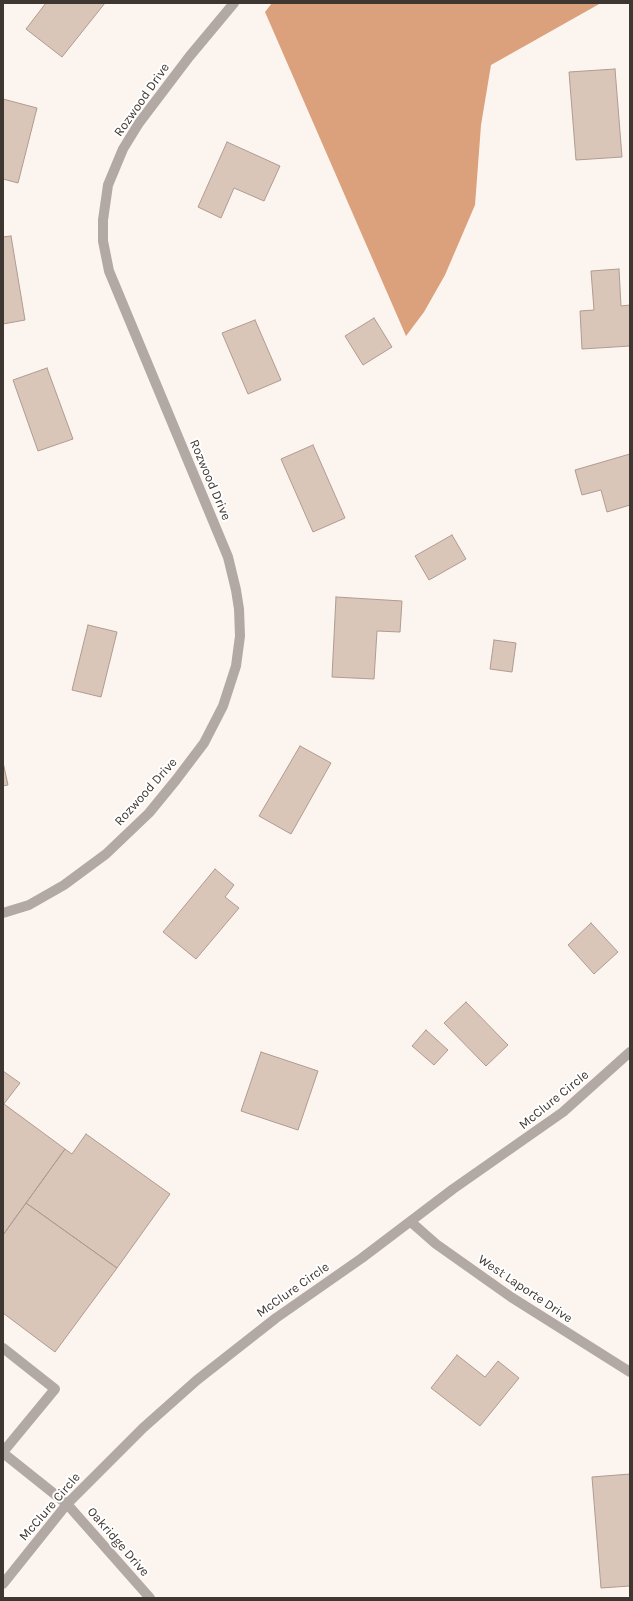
<!DOCTYPE html>
<html>
<head>
<meta charset="utf-8">
<style>
	body { margin:0 }
	#map { position:relative; width:633px; height:1601px; overflow:hidden; background:#fcf4ef; font-family:Karla,sans-serif }
	canvas { display:block }
	.frame { position:absolute; inset:0; border:4px solid #3e3631; pointer-events:none }
</style>
</head>
<body>
<div id="map">
<canvas width="633" height="1601"></canvas>
<div class="frame"></div>
</div>
<script>
const ctx = document.querySelector('canvas').getContext('2d');
ctx.lineJoin = 'round';
function paint(path, color) { ctx.fillStyle = color; ctx.fill(path, 'evenodd'); }
const poly = rows => new Path2D(rows.map(r => 'M' + r).join(''));
function trace(path, color, width, dash) { ctx.strokeStyle = color; ctx.lineWidth = width; ctx.lineCap = dash ? 'butt' : 'round'; ctx.setLineDash(dash || []); ctx.stroke(path); }
function write(font, color, halo, rows, align = 'center') {
  ctx.font = font + ' Karla,sans-serif'; ctx.lineWidth = 4; ctx.setLineDash([]); ctx.textBaseline = 'middle'; ctx.strokeStyle = halo; ctx.fillStyle = color; for (const [text, x, y, turn = 0] of rows) {
    ctx.save(); ctx.translate(x, y); ctx.rotate((+turn || 0) * Math.PI / 180); ctx.textAlign = isNaN(turn) ? turn : align; if (halo) ctx.strokeText(text, 0, 0); ctx.fillText(text, 0, 0); ctx.restore();
  }
}
const forest = poly([
	[272,3,601,3,491,65,481,125,475,205,445,275,424,312,406,336,265,12]
]);
const building = poly([
	[46,3,105,3,62,57,26,29,46,3],
	[615,69,622,157,576,160,569,72,615,69],
	[3,99,37,108,18,183,3,179,3,99],
	[227,142,280,166,264,201,234,188,221,218,198,207,227,142],
	[11,236,25,320,3,324,3,237,11,236],
	[619,269,621,306,630,305,630,346,582,349,580,311,594,310,591,271,619,269],
	[374,318,392,347,363,365,345,336,374,318],
	[255,320,281,380,248,394,222,333,255,320],
	[47,368,73,439,38,451,13,380,47,368],
	[313,445,345,518,313,532,281,459,313,445],
	[630,454,630,505,607,512,601,490,582,495,575,470,630,454],
	[452,535,466,559,429,580,415,556,452,535],
	[336,597,402,601,400,632,377,631,374,679,332,677,336,597],
	[88,625,117,632,101,697,72,690,88,625],
	[494,640,516,643,512,672,490,669,494,640],
	[300,746,331,763,291,834,259,816,300,746],
	[3,762,8,785,3,786,3,762],
	[215,869,234,885,225,897,239,908,196,959,163,932,215,869],
	[591,923,618,952,594,974,568,945,591,923],
	[466,1002,508,1045,486,1066,444,1023,466,1002],
	[426,1030,448,1050,434,1065,412,1046,426,1030],
	[261,1052,318,1071,298,1130,241,1111,261,1052],
	[3,1071,20,1083,3,1105,3,1071],
	[4,1104,65,1149,3,1235,3,1105,4,1104],
	[86,1134,170,1194,117,1268,26,1203,65,1149,72,1154,86,1134],
	[26,1203,117,1268,55,1352,3,1313,3,1235,26,1203],
	[457,1355,485,1377,498,1361,519,1378,480,1426,431,1388,457,1355],
	[630,1474,630,1586,601,1588,592,1477,630,1474]
]);
const service = poly([
	[3,1348,55,1389,3,1452],
	[3,1453,67,1504]
]);
const minor = poly([
	[3,913,29,905,64,885,106,854,149,813,176,780,204,743,223,706,236,666,240,636,239,609,236,590,228,557,109,271,103,241,103,220,108,185,123,149,139,123,189,57,234,3],
	[411,1222,436,1244,511,1297,630,1372],
	[67,1504,150,1598]
]);
const tertiary = poly([
	[3,1584,67,1504,143,1428,197,1380,276,1318,362,1258,453,1189,563,1112,630,1052]
]);
const streetNames = [
	["Rozwood Drive",142,100,-55],
	["Rozwood Drive",210,480,67],
	["Rozwood Drive",146,792,-48],
	["McClure Circle",554,1100,-39],
	["West Laporte Drive",525,1289,34],
	["McClure Circle",293,1290,-35],
	["McClure Circle",50,1507,-49],
	["Oakridge Drive",118,1542,49]
];
paint(forest, '#dba07c');
paint(building, '#dac5b9');
trace(building, '#af9b90', 1);
trace(service, '#b2a9a4', 10);
trace(minor, '#b2a9a4', 10);
trace(tertiary, '#b2a9a4', 10);
write('13px', '#3e3631', '#fff', streetNames);
</script>
</body>
</html>
